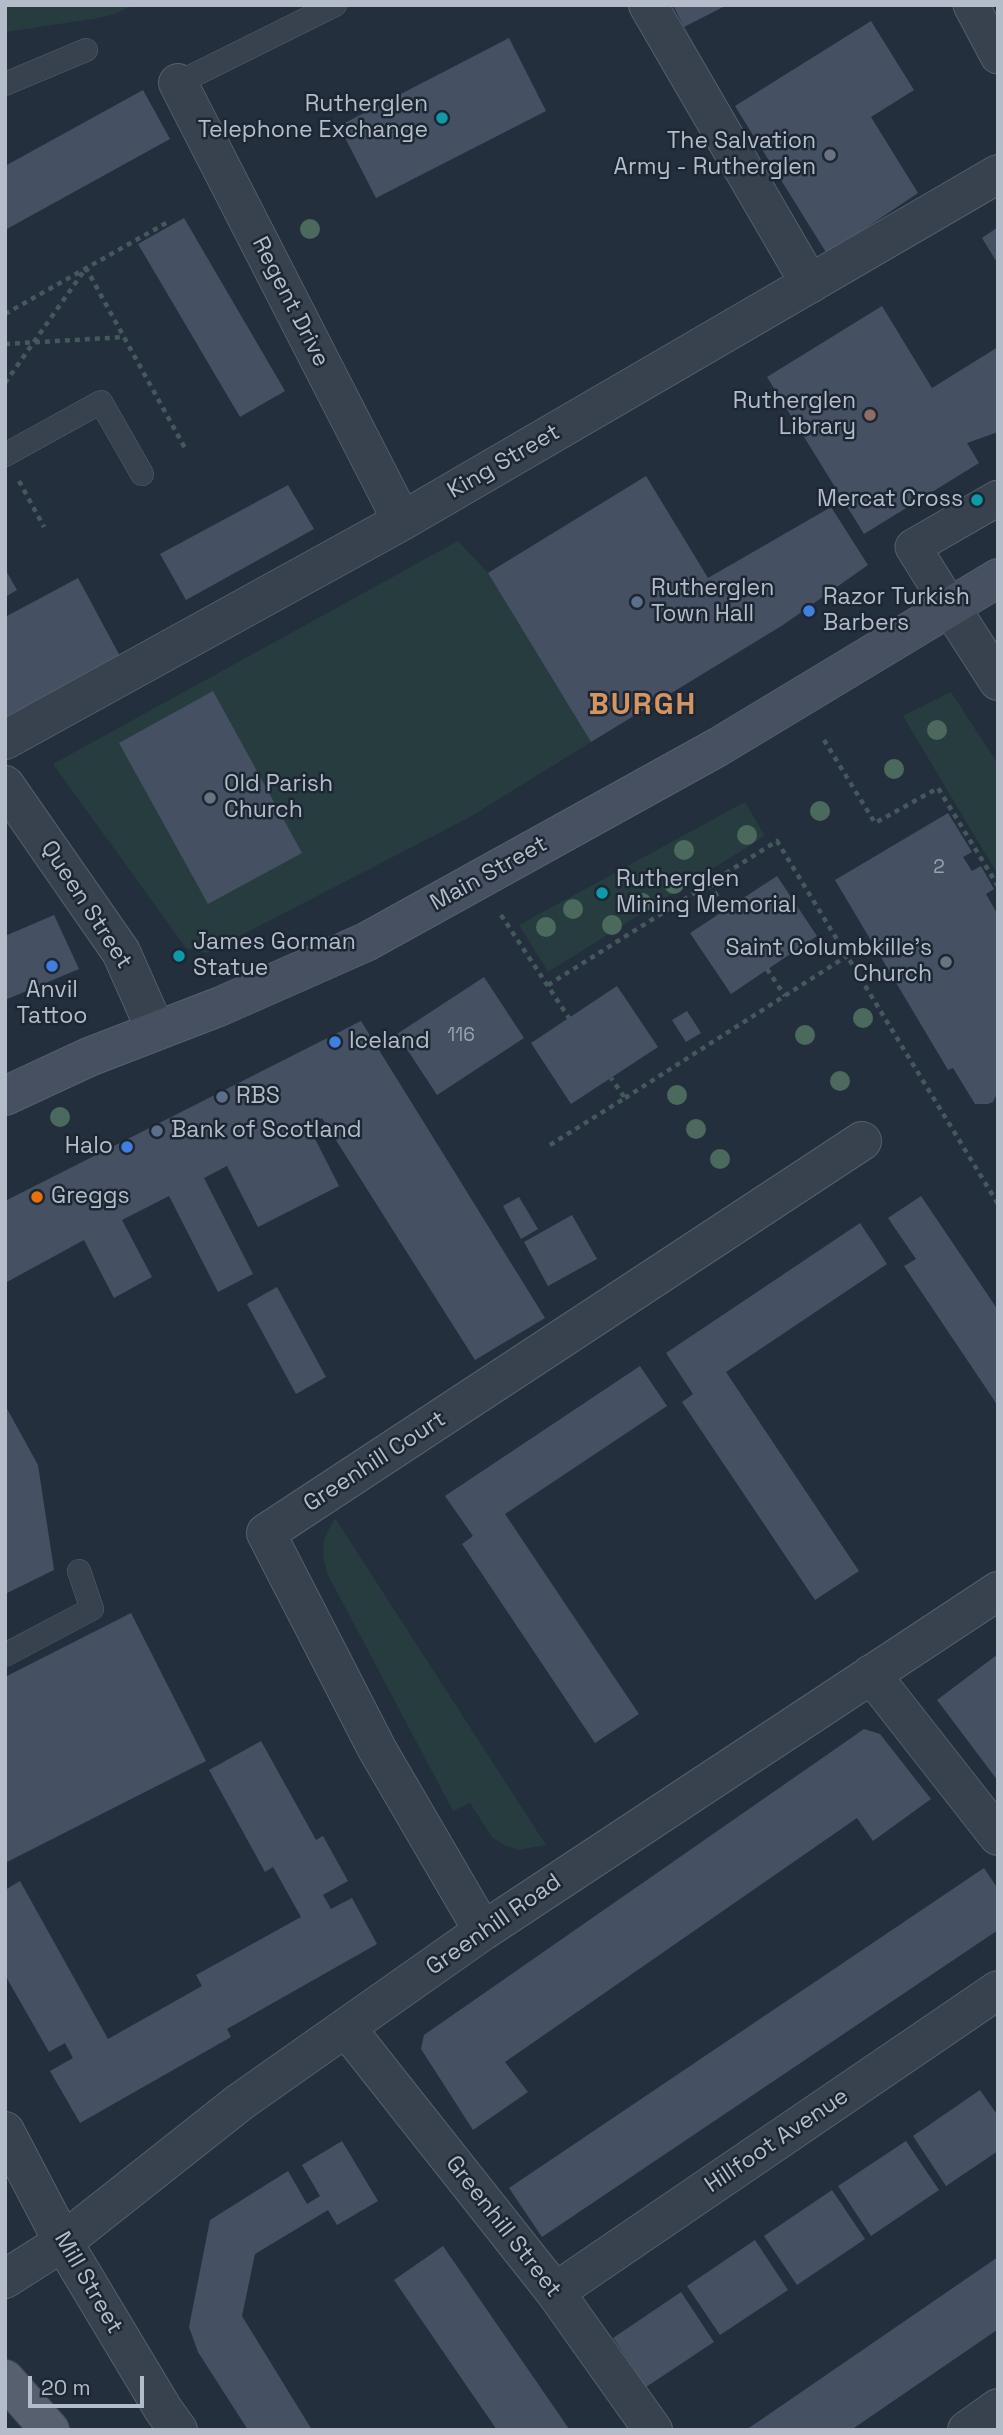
<!DOCTYPE html>
<html>
<head>
<meta charset="utf-8">
<style>
	body { margin:0 }
	#map { position:relative; width:1003px; height:2435px; overflow:hidden; background:#242f3e; font-family:"Space Grotesk",sans-serif }
	canvas { display:block }
	.frame { position:absolute; inset:0; border:7px solid #b4bcc9; pointer-events:none }
	.scale { position:absolute; left:28px; top:2376px; width:116px; height:32px; box-sizing:border-box; border:4px solid #b4bcc9; border-top:0; padding-left:9px; font-size:21px; line-height:24px; white-space:nowrap; color:#b4bcc9; -webkit-text-stroke:5px #1d2633; paint-order:stroke }
</style>
</head>
<body>
<div id="map">
<canvas width="1003" height="2435"></canvas>
<div class="frame"></div>
<div class="scale">20 m</div>
</div>
<script>
const ctx = document.querySelector('canvas').getContext('2d');
ctx.lineJoin = 'round';
function paint(path, color) { ctx.fillStyle = color; ctx.fill(path, 'evenodd'); }
const poly = rows => new Path2D(rows.map(r => 'M' + r).join(''));
function trace(path, color, width, dash) { ctx.strokeStyle = color; ctx.lineWidth = width; ctx.lineCap = dash ? 'butt' : 'round'; ctx.setLineDash(dash || []); ctx.stroke(path); }
function write(font, color, halo, rows, align = 'center') {
  ctx.font = font + ' "Space Grotesk",sans-serif'; ctx.lineWidth = 5; ctx.setLineDash([]); ctx.textBaseline = 'middle'; ctx.strokeStyle = halo; ctx.fillStyle = color; for (const [text, x, y, turn = 0] of rows) {
    ctx.save(); ctx.translate(x, y); ctx.rotate((+turn || 0) * Math.PI / 180); ctx.textAlign = isNaN(turn) ? turn : align; if (halo) ctx.strokeText(text, 0, 0); ctx.fillText(text, 0, 0); ctx.restore();
  }
}
const green = poly([
	[5,5,133,5,115,14,93,19,5,32],
	[458,541,488,573,591,742,470,817,207,953,186,948,53,764],
	[951,692,998,764,998,875,903,716],
	[745,802,765,836,548,972,519,925],
	[335,1518,546,1845,518,1850,504,1845,492,1837,470,1803,453,1811,327,1573,323,1556,324,1539]
]);
const building = poly([
	[673,5,727,5,684,27],
	[871,21,914,90,871,117,918,193,827,254,735,106],
	[509,38,546,111,376,198,339,126],
	[143,90,170,139,5,230,5,166],
	[184,218,285,391,240,417,138,244],
	[998,227,998,264,982,238],
	[882,306,932,388,998,347,998,432,967,443,979,463,864,534,767,377],
	[646,476,708,578,831,507,868,565,783,625,591,742,488,573],
	[288,485,314,529,186,600,160,554],
	[5,569,17,590,5,597],
	[78,578,121,658,5,720,5,617],
	[213,691,302,853,208,904,119,743],
	[948,813,972,852,963,857,972,871,981,866,994,889,986,894,998,915,998,1091,993,1102,988,1104,975,1104,953,1068,948,1070,835,880],
	[777,876,817,936,731,994,690,933],
	[54,915,79,969,5,1000,5,936],
	[484,977,524,1038,437,1095,397,1034],
	[617,986,658,1047,571,1104,531,1043],
	[687,1011,701,1033,686,1042,672,1020],
	[361,1021,545,1318,475,1360,322,1118,308,1125,339,1186,258,1227,227,1166,204,1178,253,1274,218,1292,169,1196,122,1220,152,1277,114,1298,84,1240,5,1283,5,1201],
	[921,1196,998,1310,998,1406,904,1266,916,1259,888,1218],
	[519,1197,538,1229,521,1239,503,1206],
	[572,1215,597,1259,548,1286,524,1242],
	[860,1223,887,1264,726,1372,859,1571,815,1600,682,1402,693,1394,666,1353],
	[277,1287,326,1377,296,1394,247,1304],
	[640,1366,667,1406,505,1514,639,1714,595,1743,462,1544,473,1536,445,1496],
	[5,1405,38,1465,54,1570,5,1594],
	[131,1613,206,1761,7,1862,5,1677],
	[998,1654,998,1781,937,1700],
	[864,1729,880,1734,931,1799,873,1841,857,1818,505,2062,528,2092,473,2130,421,2049,424,2035],
	[261,1741,316,1840,323,1836,348,1881,323,1895,331,1909,352,1898,377,1944,227,2029,231,2037,80,2123,50,2071,73,2058,65,2043,49,2052,5,1975,5,1890,20,1881,108,2039,202,1986,196,1975,301,1917,273,1867,265,1872,209,1770],
	[984,1868,998,1889,998,1930,542,2237,509,2188],
	[980,2090,998,2116,998,2151,946,2186,913,2136],
	[342,2141,378,2201,337,2225,328,2210,255,2254,242,2316,312,2430,248,2430,198,2352,189,2327,210,2220,288,2171,307,2204,320,2196,302,2165],
	[906,2141,939,2190,871,2236,838,2186],
	[832,2190,865,2239,797,2285,764,2236],
	[755,2240,788,2290,720,2335,687,2286],
	[443,2246,567,2426,570,2430,497,2430,455,2369,394,2280],
	[998,2257,998,2329,994,2332,851,2430,746,2430],
	[681,2292,714,2342,646,2387,613,2338]
]);
const path = poly([
	[5,314,168,222],
	[5,344,125,337],
	[5,383,86,268,186,450],
	[19,481,44,527],
	[824,740,875,823,938,788,998,886],
	[709,884,726,909],
	[501,915,569,1018],
	[767,969,785,996],
	[548,985,777,841,998,1204],
	[625,1098,847,956],
	[550,1145,625,1098,611,1078]
]);
const service = poly([
	[178,83,335,5],
	[5,84,86,50],
	[5,455,101,402,142,474],
	[5,1655,92,1609,79,1571]
]);
const pedestrian = poly([
	[971,5,998,56],
	[951,608,913,547,998,498]
]);
const minor = poly([
	[648,5,810,284],
	[178,83,402,521],
	[951,608,998,681],
	[5,740,402,521,998,174],
	[5,785,121,952,156,1031],
	[871,1674,998,1836],
	[483,1931,377,1749,266,1533,862,1141],
	[347,2029,555,2292,653,2430],
	[5,2131,63,2242,163,2409,178,2430],
	[5,2279,63,2242,240,2102,483,1931,998,1591],
	[555,2292,998,1990],
	[967,2430,998,2408]
]);
const secondary = poly([
	[5,1096,89,1057,221,1006,366,942,718,747,998,578]
]);
const primary = poly([
	[5,2379,50,2430]
]);
const trees = [
	[310,229],
	[937,730],
	[894,769],
	[820,811],
	[747,835],
	[684,850],
	[674,884],
	[642,903],
	[573,909],
	[612,925],
	[546,927],
	[863,1018],
	[805,1035],
	[840,1081],
	[677,1095],
	[60,1117],
	[696,1129],
	[720,1159]
];
const markers = [
	[442,118,7,"#0f9aa8"],
	[830,155,7,"#6b7280"],
	[870,415,7,"#8d6e63"],
	[977,500,7,"#0f9aa8"],
	[637,602,7,"#5c6f8a"],
	[809,611,7,"#3f7fe0"],
	[210,798,7,"#6b7280"],
	[602,893,7,"#0f9aa8"],
	[179,956,7,"#0f9aa8"],
	[946,962,7,"#6b7280"],
	[52,966,7,"#3f7fe0"],
	[335,1042,7,"#3f7fe0"],
	[222,1097,7,"#5c6f8a"],
	[157,1131,7,"#5c6f8a"],
	[127,1147,7,"#3f7fe0"],
	[37,1197,7,"#e8710a"]
];
const numberNames = [
	["2",939,868],
	["116",461,1036]
];
const poiNames = [
	["Rutherglen",428,105,"right"],
	["Telephone Exchange",428,131,"right"],
	["The Salvation",816,142,"right"],
	["Army - Rutherglen",816,168,"right"],
	["Rutherglen",856,402,"right"],
	["Library",856,428,"right"],
	["Mercat Cross",963,500,"right"],
	["Rutherglen",651,589],
	["Town Hall",651,615],
	["Razor Turkish",823,598],
	["Barbers",823,624],
	["Old Parish",224,785],
	["Church",224,811],
	["Rutherglen",616,880],
	["Mining Memorial",616,906],
	["James Gorman",193,943],
	["Statue",193,969],
	["Saint Columbkille's",932,949,"right"],
	["Church",932,975,"right"],
	["Anvil",52,991,"center"],
	["Tattoo",52,1017,"center"],
	["Iceland",349,1042],
	["RBS",236,1097],
	["Bank of Scotland",171,1131],
	["Halo",113,1147,"right"],
	["Greggs",51,1197]
];
const streetNames = [
	["Regent Drive",290,302,63],
	["King Street",504,462,-30],
	["Main Street",489,874,-29],
	["Queen Street",86,905,57],
	["Greenhill Court",375,1462,-33],
	["Greenhill Road",494,1925,-35],
	["Hillfoot Avenue",777,2141,-34],
	["Greenhill Street",503,2227,52],
	["Mill Street",88,2283,60]
];
const districtNames = [
	["BURGH",643,706]
];
paint(green, '#263c3f');
paint(building, '#455162');
trace(service, '#565f6c', 24);
trace(pedestrian, '#565f6c', 37);
trace(minor, '#565f6c', 40);
trace(secondary, '#565f6c', 40);
trace(primary, '#414a57', 40);
trace(path, '#44595c', 4.5, [5, 5]);
trace(service, '#38414e', 23);
trace(pedestrian, '#38414e', 35);
trace(minor, '#38414e', 38);
trace(secondary, '#465061', 38);
trace(primary, '#56606e', 38);
ctx.fillStyle = '#4b6a5d';
for (const [x, y] of trees) { ctx.beginPath(); ctx.arc(x, y, 10, 0, 2 * Math.PI); ctx.fill(); }
for (const [x, y, r, color] of markers) { const dot = new Path2D(); dot.arc(x, y, r, 0, 2 * Math.PI); ctx.fillStyle = color; ctx.fill(dot); trace(dot, '#1d2633', 2.5); }
write('19px', '#98a1af', null, numberNames);
write('23px', '#b4bcc9', '#1d2633', poiNames, 'left');
write('23px', '#b4bcc9', '#1d2633', streetNames);
ctx.letterSpacing = '2px';
write('bold 30px', '#d59563', '#1d2633', districtNames);
ctx.letterSpacing = '0px';
</script>
</body>
</html>
